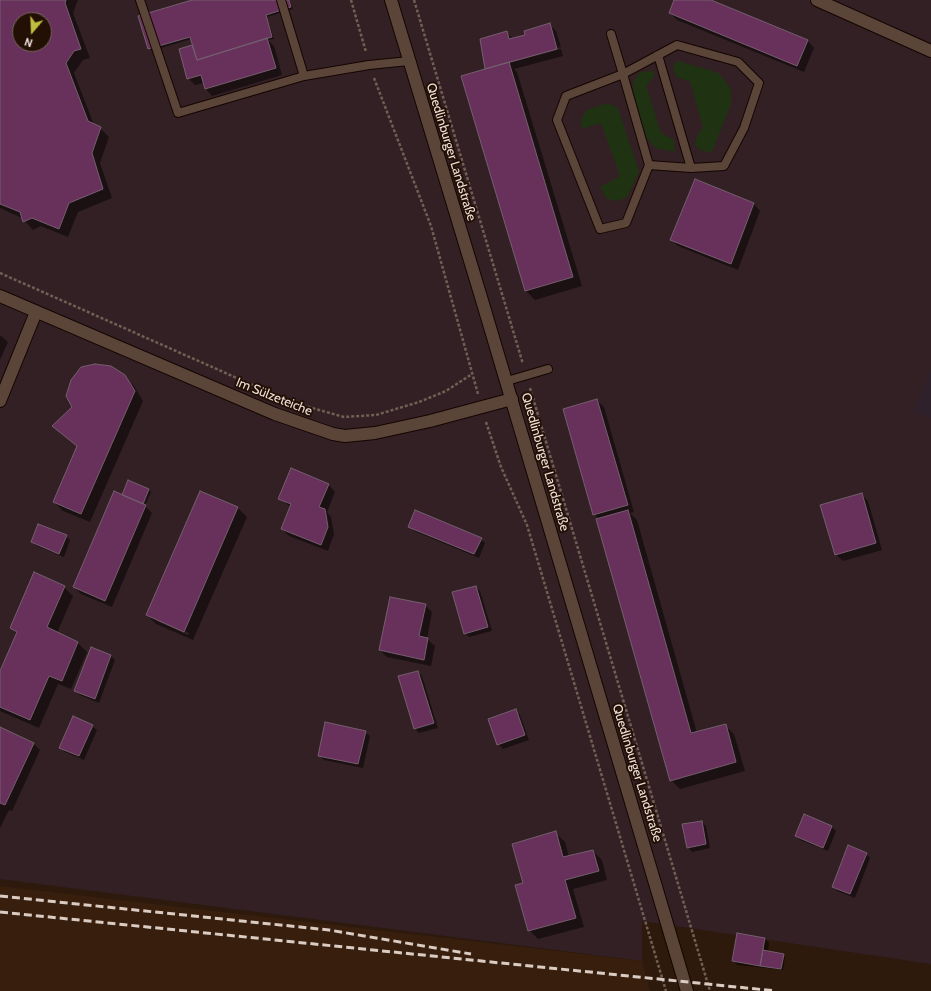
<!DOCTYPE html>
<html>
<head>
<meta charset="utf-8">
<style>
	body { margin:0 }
	#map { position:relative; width:931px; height:991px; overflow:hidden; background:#2d1a0d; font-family:Cabin,sans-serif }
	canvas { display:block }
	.north { position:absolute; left:12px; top:12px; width:40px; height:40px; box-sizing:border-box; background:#231005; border:1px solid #75645a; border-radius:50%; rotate:199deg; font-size:11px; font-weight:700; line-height:16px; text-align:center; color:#efe1d9 }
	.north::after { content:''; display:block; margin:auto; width:14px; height:18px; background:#c0be40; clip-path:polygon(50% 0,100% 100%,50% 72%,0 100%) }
</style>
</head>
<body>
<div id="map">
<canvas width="931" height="991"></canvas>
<div class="north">N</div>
</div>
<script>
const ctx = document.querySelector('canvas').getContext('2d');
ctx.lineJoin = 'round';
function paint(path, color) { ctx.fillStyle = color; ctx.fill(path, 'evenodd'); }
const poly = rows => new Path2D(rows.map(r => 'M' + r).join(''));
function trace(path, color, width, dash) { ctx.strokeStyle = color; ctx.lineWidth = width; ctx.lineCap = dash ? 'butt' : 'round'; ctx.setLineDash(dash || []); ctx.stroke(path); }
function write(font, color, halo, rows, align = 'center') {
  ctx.font = font + ' Cabin,sans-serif'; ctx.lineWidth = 4; ctx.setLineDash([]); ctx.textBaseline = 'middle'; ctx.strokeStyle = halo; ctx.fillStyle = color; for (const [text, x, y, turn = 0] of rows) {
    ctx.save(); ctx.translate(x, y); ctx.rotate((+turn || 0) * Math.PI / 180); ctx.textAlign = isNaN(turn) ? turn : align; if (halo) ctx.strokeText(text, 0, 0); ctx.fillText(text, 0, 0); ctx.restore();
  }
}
const commercial = poly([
	[0,0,931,0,931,964,642,921,642,961,0,879],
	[20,20,44,20,44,44,20,44]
]);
const industrial = poly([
	[931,370,931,418,914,412]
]);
const built = poly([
	[0,886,642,961,650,991,0,991]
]);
const green = poly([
	[678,61,719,73,731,89,731,104,712,152,702,151,695,145,697,137,703,127,690,81,676,77,673,66],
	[653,71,655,75,646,86,661,133,674,140,675,152,656,148,646,137,633,93,634,81,640,72],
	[608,103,618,108,639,172,627,197,617,201,607,199,600,187,620,176,601,123,582,129,581,120,587,110]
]);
const shadow = poly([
	[0,0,78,0,73,13,90,58,83,60,74,73,94,125,100,128,109,137,100,163,112,198,78,212,68,237,41,226,33,230,22,218,0,208],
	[20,20,44,20,44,44,20,44],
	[195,0,290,0,293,9,267,17,274,39,268,40,274,46,282,75,212,96,206,89,204,83,195,85,188,78,180,50,193,46,191,39,151,51,139,17],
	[675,0,709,0,808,41,814,48,804,72,677,20,670,13],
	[549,24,556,31,561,47,507,62,509,63,561,49,563,56,514,69,517,72,582,286,535,300,526,291,486,70,507,33,513,39,526,36],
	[695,181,754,204,760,211,738,270,678,246,671,240],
	[0,335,8,342,0,360],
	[124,376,134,386,143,401,90,522,63,511,54,502,78,447,54,426],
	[597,400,604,407,634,512,630,513,637,520,697,733,725,725,734,734,745,771,680,789,671,780,599,519,594,514],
	[329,485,335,492,327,512,331,517,334,534,328,551,289,536,282,529,291,507,279,498],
	[149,490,151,492,145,506,152,513,112,607,81,594,74,587,126,498],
	[201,492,238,508,247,517,193,640,156,624,147,615],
	[157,619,189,633,188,635,157,621],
	[861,494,868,501,882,550,843,561,836,555],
	[409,526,481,539,485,543,479,558,414,531],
	[66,536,70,540,64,557,37,546,32,542],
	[64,587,73,596,57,633,78,643,87,652,71,689,58,684,39,728,0,711,0,674,17,634,11,628],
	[476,587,480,591,492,631,469,637,465,633],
	[425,605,432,612,427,639,435,646,431,666,387,657,380,650],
	[91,648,111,656,115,660,99,703,80,695,75,691],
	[418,672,422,676,438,728,419,733,415,729,399,677],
	[515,710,520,715,529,740,503,749,498,744],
	[92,726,97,730,84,760,65,752,60,747],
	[0,729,33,743,40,750,12,811,9,810,0,828],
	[365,732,370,736,363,768,324,760,319,755],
	[702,822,706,826,710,848,692,852,688,847],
	[832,827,836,831,828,851,800,840,796,836],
	[556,833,565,842,569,857,593,851,602,860,607,880,573,889,584,927,538,939,529,930,525,883],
	[866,853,870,858,855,898,837,891,833,887],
	[765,939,769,943,768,952,785,957,783,970,737,965,733,960]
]);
const building = poly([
	[0,0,66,0,65,3,81,49,74,51,66,63,88,121,101,127,92,153,103,189,69,203,59,229,32,218,23,222,20,212,0,204,0,0],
	[20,20,44,20,44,44,20,44,20,20],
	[192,0,289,0,291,7,266,15,272,37,197,60,190,37,148,49,138,16,192,0],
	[674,0,711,0,808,40,797,66,669,13,674,0],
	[550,23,557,49,485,69,480,39,507,31,509,39,525,35,524,31,550,23],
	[267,38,276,68,205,89,201,75,187,79,179,49,192,45,197,60,267,38],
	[509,62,573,277,525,291,461,76,509,62],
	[695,179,754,203,731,264,670,240,695,179],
	[95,364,111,366,125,375,135,391,81,514,53,502,77,446,52,426,72,407,66,396,71,380,81,367,95,364],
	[597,399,628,505,593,515,563,409,597,399],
	[291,468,329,484,319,507,325,509,328,527,321,545,281,529,291,504,278,499,291,468],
	[128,480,149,489,143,504,122,495,128,480],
	[114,491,146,505,105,601,73,587,114,491],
	[200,491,238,507,184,632,146,615,200,491],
	[862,493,876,543,835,555,820,505,862,493],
	[415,510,482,538,474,554,408,527,415,510],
	[628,510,691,733,726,724,736,762,670,781,596,519,628,510],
	[38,524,67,535,59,554,31,542,38,524],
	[34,572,65,586,47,627,78,642,62,681,49,676,30,720,0,707,0,671,17,632,10,628,34,572],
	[476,586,488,627,464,634,452,592,476,586],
	[390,597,426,604,419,636,428,638,424,660,379,650,390,597],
	[91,647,111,655,95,699,74,691,91,647],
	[418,671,434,723,414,729,398,676,418,671],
	[516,709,525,735,497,745,488,719,516,709],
	[73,716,93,725,79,756,59,748,73,716],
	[325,722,366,731,358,764,318,756,325,722],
	[0,727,34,743,5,805,0,803,0,727],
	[804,814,832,826,823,848,795,836,804,814],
	[702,821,706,844,687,848,682,824,702,821],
	[556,831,563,857,593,850,599,871,565,880,576,918,528,931,515,885,523,883,512,844,556,831],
	[848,845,867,853,850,894,832,887,848,845],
	[737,933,765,938,760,966,732,961,737,933],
	[763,950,784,954,781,969,760,966,763,950]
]);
const path = poly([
	[351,0,366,52],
	[414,0,523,364],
	[374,78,431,226,478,394],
	[0,273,291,402],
	[530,388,710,991],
	[298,404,344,417,376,415,419,402,446,391,472,374],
	[486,422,501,467,527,525,666,991]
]);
const lane = poly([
	[140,0,178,113,304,76,369,65,409,61],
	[281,0,304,76],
	[611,34,623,74,649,165,626,223,600,229,557,120,566,96,623,74,677,45,738,62,759,83,744,128,724,166,691,168,649,165],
	[658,55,691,168],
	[507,381,548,369]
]);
const street = poly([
	[0,296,275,414,333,434,345,436,375,433,430,421,512,399],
	[0,401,36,312]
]);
const secondary = poly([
	[391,0,481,297,687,991],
	[817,0,931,51]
]);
const rail = poly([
	[0,896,329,930,471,954],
	[0,912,776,991]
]);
const streetNames = [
	["Quedlinburger Landstraße",451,152,73],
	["Im Sülzeteiche",274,397,22],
	["Quedlinburger Landstraße",545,462,74],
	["Quedlinburger Landstraße",637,773,73]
];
paint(commercial, '#332025');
paint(industrial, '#2f212c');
paint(built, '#371e0d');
paint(green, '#1f3312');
paint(shadow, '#0007');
paint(building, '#67315b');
trace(building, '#755e6e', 1);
trace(lane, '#140500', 10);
trace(street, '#140500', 14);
trace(secondary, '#140500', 14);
trace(path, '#705f53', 2.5, [3, 2]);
trace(lane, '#5b4538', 8);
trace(street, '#5b4538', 12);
trace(secondary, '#5b4538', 12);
trace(rail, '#daccc3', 3, [8, 4]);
write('13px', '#efe1d9', '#231005', streetNames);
</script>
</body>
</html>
